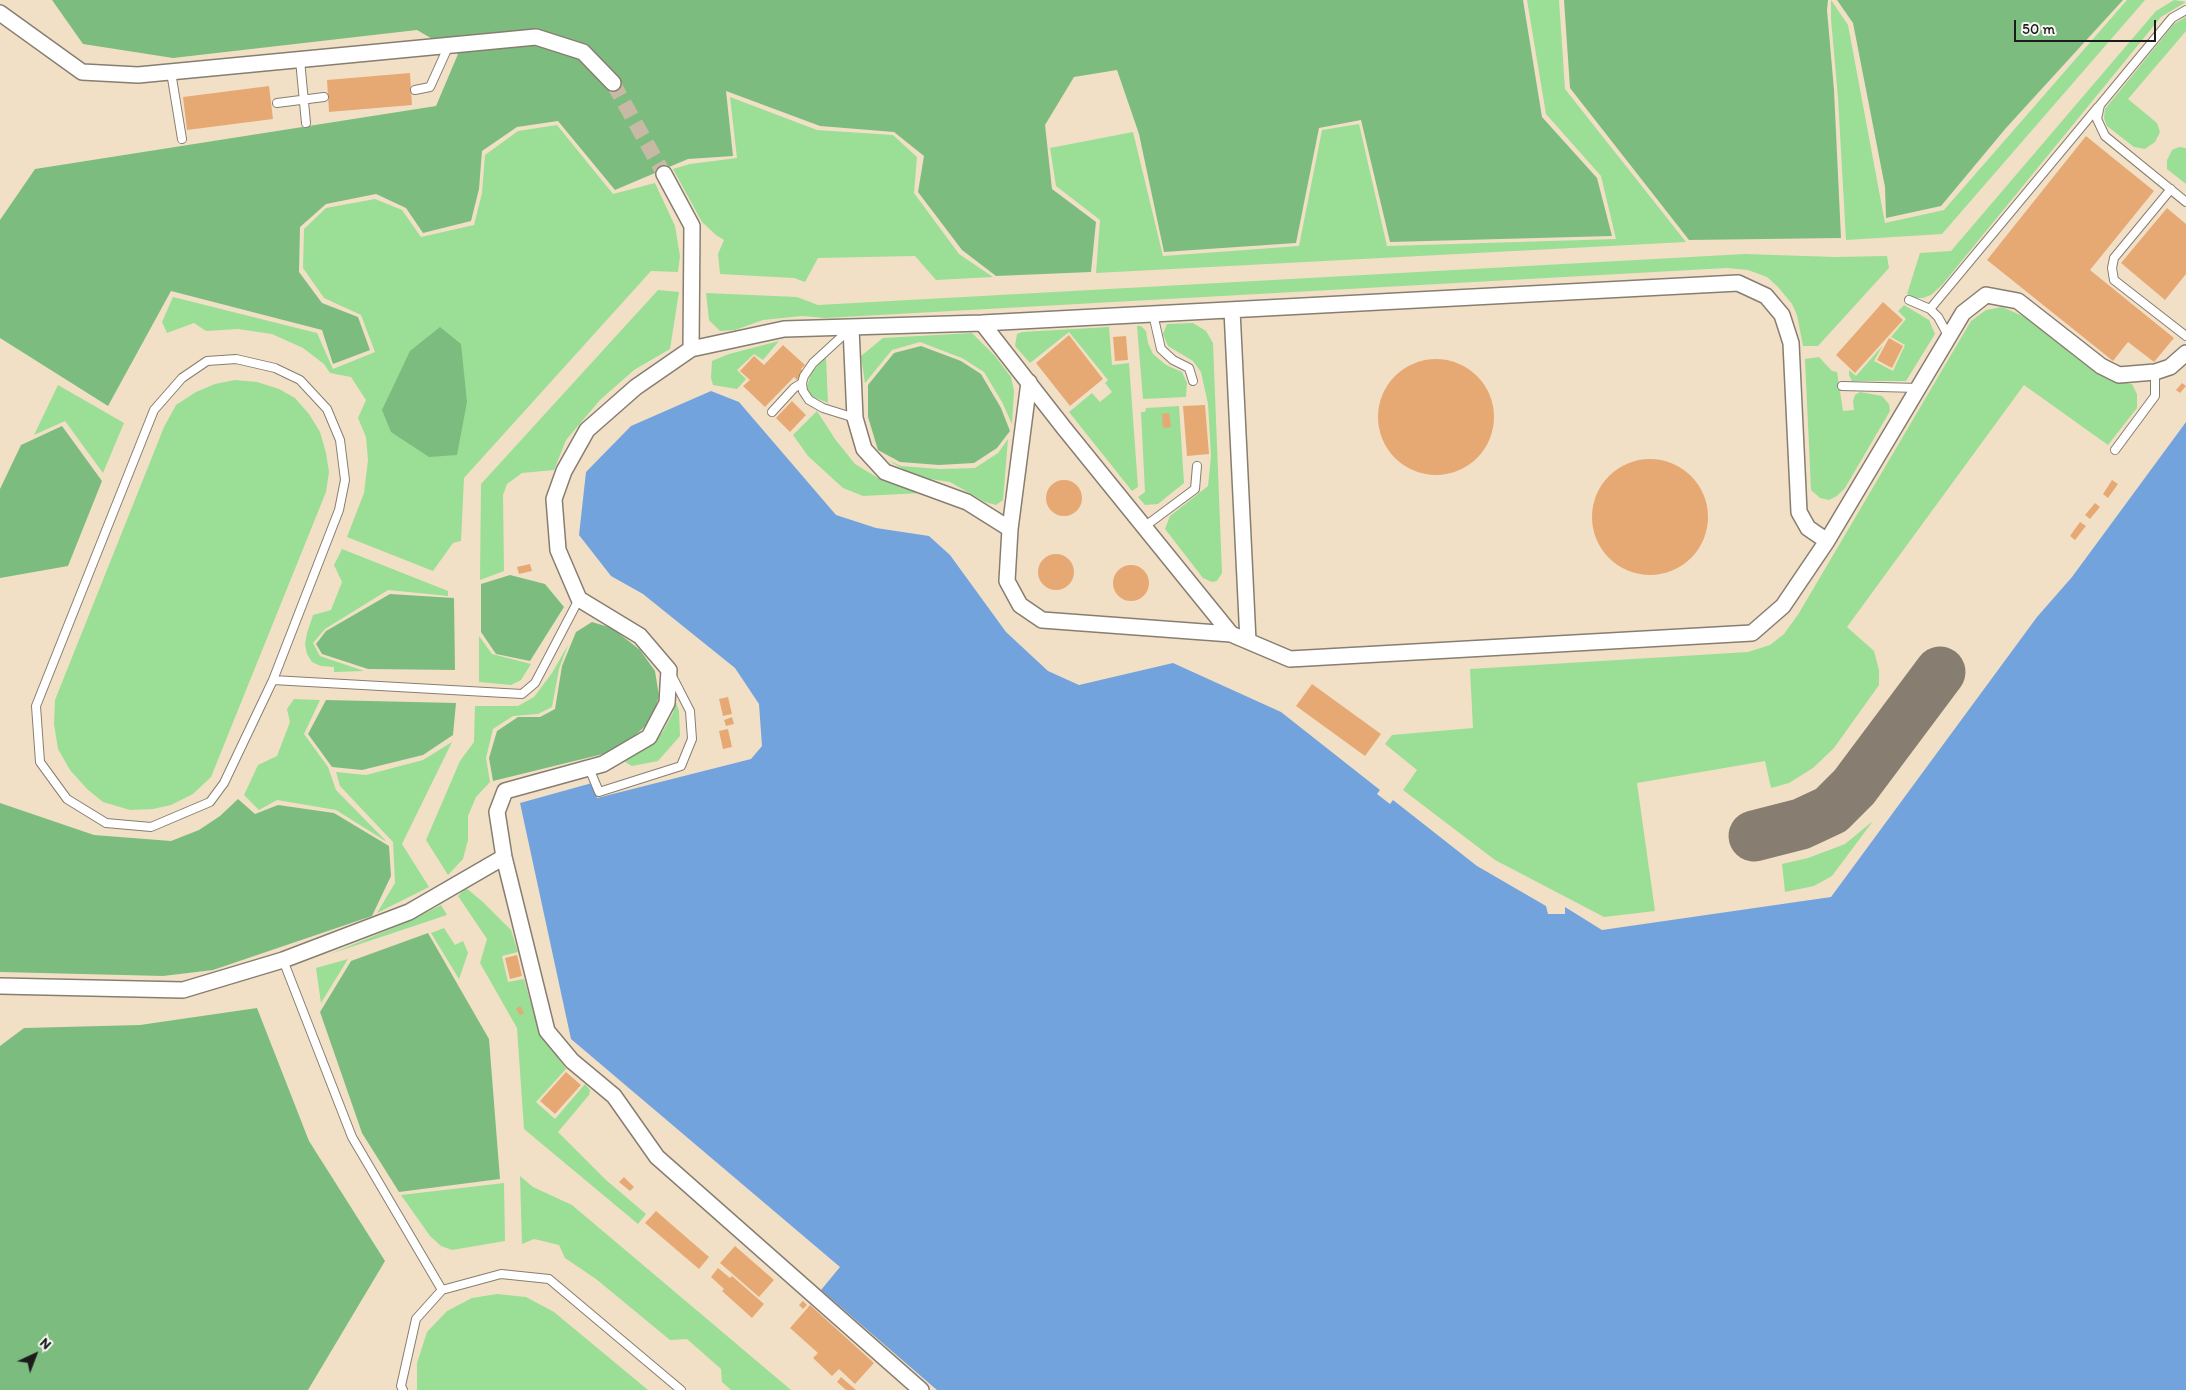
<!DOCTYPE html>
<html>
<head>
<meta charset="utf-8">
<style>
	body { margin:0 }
	#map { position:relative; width:2186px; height:1390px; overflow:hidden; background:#f2e0c6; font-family:Itim,sans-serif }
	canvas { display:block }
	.north { position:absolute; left:10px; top:1330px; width:50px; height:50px; -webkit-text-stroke:4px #f6f6f2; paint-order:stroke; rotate:43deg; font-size:14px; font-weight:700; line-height:20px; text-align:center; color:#1c1c1c }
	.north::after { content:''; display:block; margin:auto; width:18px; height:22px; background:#1c1c1c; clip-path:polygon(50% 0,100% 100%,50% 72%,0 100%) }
	.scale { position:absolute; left:2014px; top:20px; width:142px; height:22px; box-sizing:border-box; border:2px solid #1c1c1c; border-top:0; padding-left:6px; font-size:15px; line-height:18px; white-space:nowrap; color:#1c1c1c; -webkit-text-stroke:4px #f6f6f2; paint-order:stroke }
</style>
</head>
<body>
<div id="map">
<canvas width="2186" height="1390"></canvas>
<div class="north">N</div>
<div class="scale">50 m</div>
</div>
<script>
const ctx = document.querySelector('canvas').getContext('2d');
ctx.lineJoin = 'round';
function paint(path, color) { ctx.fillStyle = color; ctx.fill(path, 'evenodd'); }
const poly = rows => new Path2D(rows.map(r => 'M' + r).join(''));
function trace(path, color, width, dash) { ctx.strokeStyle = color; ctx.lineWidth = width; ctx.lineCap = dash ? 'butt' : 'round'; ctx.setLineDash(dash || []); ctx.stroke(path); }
const green = poly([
	[1527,0,1559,0,1565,89,1686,242,1096,273,1100,220,1056,186,1050,148,1133,132,1163,256,1299,246,1322,130,1359,124,1387,246,1616,239,1601,176,1546,114],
	[1831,0,1848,25,1885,223,1944,210,2127,0,2145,0,1942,234,1846,240,1838,98,1831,19],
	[2174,0,2186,2,2161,17,1942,285,1931,295,1923,298,1915,298,1907,294,1920,253,1951,251,2156,11],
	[2186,17,2186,31,2128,99,2157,123,2160,132,2155,142,2145,149,2134,147,2107,126,2104,118,2105,109,2174,24],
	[730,97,817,130,893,135,917,157,914,193,959,254,993,277,936,280,915,256,818,258,805,282,794,278,720,274,718,254,724,240,716,235,702,222,673,169,690,164,737,158],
	[557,125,613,194,655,183,675,226,680,256,678,272,651,271,464,478,461,541,453,543,433,571,347,537,364,493,368,460,366,437,358,418,366,400,351,377,330,373,324,364,303,348,272,334,238,329,206,331,194,323,167,333,162,322,173,297,317,333,333,369,375,352,361,315,324,298,303,268,304,229,326,208,375,199,402,210,421,237,474,225,482,193,485,155,518,131],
	[2179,147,2186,148,2186,184,2167,169,2167,160,2172,150],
	[1745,254,1835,257,1887,256,1889,268,1818,346,1803,346,1797,315,1792,304,1778,287,1767,277,1748,270,1727,268,825,318,802,316,763,320,735,330,720,331,709,320,706,293,797,297,818,305],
	[658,290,679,292,670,349,634,370,600,400,566,440,554,470,522,473,507,484,503,495,504,571,480,580,481,484],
	[1904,305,1929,320,1935,334,1906,381,1852,381,1849,375,1849,370,1856,376,1883,345,1874,361,1893,371,1905,345,1891,337,1906,319,1898,311],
	[2002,307,2025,317,2093,370,2111,380,2132,384,2137,394,2137,408,2108,445,2024,385,1847,627,1874,651,1879,670,1879,685,1834,748,1813,768,1789,783,1771,788,1765,761,1637,783,1655,911,1604,917,1495,860,1403,790,1417,770,1385,744,1392,735,1473,728,1470,669,1748,652,1770,645,1784,634,1799,613,1971,321,1986,310],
	[1193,323,1206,331,1213,343,1222,573,1217,581,1212,582,1203,578,1165,529,1170,516,1208,486,1211,456,1208,404,1201,372,1193,361,1168,346,1163,334,1167,324],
	[1137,326,1141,326,1146,331,1148,343,1153,354,1166,365,1182,372,1187,383,1186,397,1143,399],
	[1109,327,1112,365,1129,363,1138,487,1132,491,1069,412,1092,393,1100,402,1112,392,1105,383,1108,380,1069,332,1030,363,1015,346,1017,334,1022,332],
	[972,333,995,356,1011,377,1014,391,1012,424,1002,402,984,372,962,358,920,342,892,350,865,383,861,356,883,338],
	[779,341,763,360,754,354,737,370,746,379,737,389,713,385,711,378,712,361,729,354],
	[826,357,828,403,811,396,807,387,811,373],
	[1819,357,1832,371,1837,372,1843,411,1854,410,1853,401,1855,395,1860,392,1882,396,1889,404,1890,411,1845,488,1837,496,1829,500,1820,498,1811,490,1805,359],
	[235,380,257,382,279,389,295,398,309,414,320,432,326,453,329,472,326,492,211,777,193,794,171,805,153,809,130,810,103,802,87,789,70,770,58,749,54,724,55,700,164,427,176,405,196,392,215,384],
	[58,385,124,423,103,473,65,421,34,435],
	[1179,406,1184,483,1158,504,1145,505,1138,497,1145,492,1141,412,1145,412,1146,408],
	[817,411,835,439,855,464,883,481,921,493,863,496,843,488,808,456,793,435],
	[1008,439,1003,500,996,505,985,502,950,482,916,477,888,460,901,466,940,469,975,468,998,453],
	[342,549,448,591,448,596,388,590,325,629,313,643,320,656,364,671,334,672,334,667,321,666,312,662,307,654,305,644,307,633,313,615,331,610,342,582,334,565],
	[479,636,492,654,531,664,521,680,511,685,479,682],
	[568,645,559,669,552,707,538,714,513,716,493,729,486,758,490,782,476,797,468,816,468,840,463,859,448,875,426,840,460,761,474,742,475,706,518,706,534,697,552,673],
	[294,699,320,700,304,734,328,767,336,790,387,842,336,810,277,800,259,810,244,795,258,765,277,756,290,722,287,709],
	[675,700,679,711,680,736,658,761,632,766,625,762,630,756,662,733,673,713],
	[452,742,402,844,429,887,377,913,395,883,393,842,340,786,336,772,366,775,423,760],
	[1873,821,1832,876,1814,886,1785,892,1782,864,1808,858,1845,844],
	[466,888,483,902,511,930,518,952,502,956,508,982,524,979,538,1028,566,1069,536,1102,555,1119,585,1084,590,1090,589,1095,558,1132,606,1180,646,1214,638,1224,524,1129,517,1028,480,963,487,939,458,896],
	[441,905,447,915,330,954,410,921],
	[444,928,455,945,463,941,468,953,459,979,431,933],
	[348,959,321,1003,316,968],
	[520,1176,533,1187,572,1205,791,1390,731,1390,722,1382,721,1369,687,1339,670,1340,596,1279,565,1258,559,1245,534,1239,522,1244],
	[504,1183,505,1241,452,1250,441,1246,430,1236,401,1195],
	[497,1294,526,1297,554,1312,648,1390,417,1390,417,1363,427,1332,447,1311,472,1298]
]);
const forest = poly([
	[52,0,1523,0,1542,117,1597,178,1612,236,1390,242,1361,120,1319,128,1296,243,1164,252,1139,134,1117,70,1074,77,1045,125,1052,189,1096,222,1091,272,996,276,962,250,918,192,924,156,894,132,820,126,726,91,733,156,688,159,615,190,558,121,517,127,482,151,479,189,471,221,423,233,406,208,376,194,326,204,300,227,299,272,322,303,358,317,370,350,333,364,322,330,171,291,108,406,0,338,0,220,35,169,436,106,458,54,417,30,173,58,83,44],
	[1564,0,1828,0,1827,10,1834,90,1841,238,1689,240,1570,88],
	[1837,0,2123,0,2006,128,1941,206,1886,218,1885,187,1853,23],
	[440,327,461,344,467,402,457,455,429,457,391,432,382,410,410,351],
	[921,346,961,361,981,374,1001,408,1010,431,997,448,974,463,939,465,900,462,878,450,868,417,868,385,894,353],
	[62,426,102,481,68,566,0,578,0,489,21,445],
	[510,575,545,584,564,607,530,661,496,654,481,632,481,584],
	[390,594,454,598,455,670,368,669,322,654,316,644,326,631],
	[592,622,612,628,640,650,655,671,659,696,652,719,632,739,603,754,493,781,489,758,497,731,518,717,540,717,555,709,562,666,576,632],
	[326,700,456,703,453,735,423,755,362,770,332,767,308,734],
	[238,799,255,814,278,805,334,813,389,846,391,876,372,916,213,970,163,976,0,972,0,803,94,835,171,841,199,830,220,816],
	[428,933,489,1039,500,1179,399,1192,362,1133,320,1012,351,961],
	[257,1008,309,1141,385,1261,308,1390,0,1390,0,1046,24,1028,140,1025]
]);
const water = poly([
	[711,391,739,402,836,515,876,528,929,536,950,555,1006,632,1048,671,1079,685,1173,663,1281,712,1380,790,1377,794,1390,804,1393,800,1477,866,1546,906,1548,914,1565,914,1565,907,1602,930,1831,897,2037,617,2072,577,2186,422,2186,1390,937,1390,821,1290,840,1267,571,1039,520,803,592,783,597,798,751,759,762,746,759,704,735,668,643,594,611,576,579,535,586,472,631,426]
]);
const taxiway = poly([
	[1754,836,1801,824,1831,810,1854,787,1940,672]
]);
const building = poly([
	[410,73,412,105,329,112,327,80],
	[269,86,273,119,187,130,183,97],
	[2086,136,2154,191,2090,270,2174,338,2154,362,2128,342,2113,361,1987,260],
	[2167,208,2186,224,2186,274,2165,300,2121,263],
	[1883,302,1903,320,1855,373,1836,355],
	[1069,335,1103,379,1070,406,1036,363],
	[1126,336,1128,360,1115,361,1113,337],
	[1889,338,1903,346,1892,368,1877,360],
	[783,345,805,365,801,369,804,373,797,380,794,377,765,407,743,386,750,380,740,371,754,356,764,365],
	'1378 417a58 58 0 1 1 116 0a58 58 0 1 1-116 0Z',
	[2182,383,2186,386,2180,393,2176,390],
	[792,401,806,415,790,432,776,418],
	[1205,405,1209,454,1187,456,1183,406],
	[1169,413,1171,427,1163,428,1162,414],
	'1592 517a58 58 0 1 1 116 0a58 58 0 1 1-116 0Z',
	'1046 498a18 18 0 1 1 36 0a18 18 0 1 1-36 0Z',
	[2112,480,2118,484,2108,498,2103,494],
	[2095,503,2100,507,2090,519,2085,515],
	[2080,522,2086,526,2075,540,2070,536],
	'1038 572a18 18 0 1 1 36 0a18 18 0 1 1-36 0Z',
	[530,564,532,571,519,574,517,567],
	'1113 583a18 18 0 1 1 36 0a18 18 0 1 1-36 0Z',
	[1312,684,1381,734,1365,756,1296,706],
	[728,697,732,714,723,716,719,699],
	[732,717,734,724,726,726,724,720],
	[728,729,732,747,723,749,719,731],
	[517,955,522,976,510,979,505,958],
	[520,1006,524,1013,520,1015,516,1009],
	[566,1072,581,1085,555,1114,540,1101],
	[624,1177,634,1187,630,1191,619,1182],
	[656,1211,709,1257,699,1269,645,1223],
	[735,1246,774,1280,759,1297,720,1263],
	[718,1268,730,1278,732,1276,764,1304,752,1318,722,1291,724,1289,711,1277],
	[803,1301,807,1305,803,1309,799,1305],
	[810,1305,874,1363,855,1384,839,1369,832,1376,813,1358,818,1353,790,1328],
	[841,1377,856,1390,846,1390,837,1382]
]);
const minorTunnel = poly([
	[613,83,664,174]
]);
const service = poly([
	[2186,10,2172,18,2100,105,2097,119,2105,136,2186,202],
	[300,60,306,123],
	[171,72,182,139],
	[415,90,430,87,449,45],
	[277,103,324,97],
	[2171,189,2114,258,2112,268,2114,280,2186,336],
	[1909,300,1930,309,1938,317,1949,337],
	[1930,309,2098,107],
	[1153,314,1161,349,1173,360,1189,368,1193,381],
	[850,329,813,363,804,376,802,383,803,391,809,400,823,408,855,418],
	[236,359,275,368,300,380,327,409,340,440,345,480,339,510,273,680,224,783,210,802,151,827,106,823,67,799,40,762,36,706,154,410,182,378,207,361,236,359],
	[1842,386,1918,388],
	[772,412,794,388,802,383],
	[2115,450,2155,396,2155,372],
	[1144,527,1195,489,1197,466],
	[273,680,522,694,535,683,579,599],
	[589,768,599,792,681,766,692,739,690,711,671,674],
	[283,960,352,1137,442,1290],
	[403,1390,401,1386,416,1319,442,1290,501,1274,549,1279,681,1390]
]);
const minor = poly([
	[0,13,82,72,138,75,536,37,583,52,613,83],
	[664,174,692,226,691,349],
	[1232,310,1248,641],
	[982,323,1064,428,1231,634],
	[851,328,855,418,864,449,885,472,967,502,1010,529],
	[1029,382,1010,529,1007,581,1020,605,1042,620,1231,634,1290,659,1752,633,1783,606,1827,541,1963,313,1986,295,2018,301,2101,366,2119,375,2155,372,2170,367,2186,353],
	[0,986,183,990,283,960,409,912,504,857],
	[921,1390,657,1157,614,1096,572,1061,547,1031,504,857,497,812,505,791,603,764,649,737,667,703,669,670,640,636,579,599,558,550,554,499,564,471,587,430,636,387,691,349,784,329,982,323,1738,283,1766,296,1782,315,1791,343,1799,512,1808,528,1827,541]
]);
paint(green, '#9bde96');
paint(forest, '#7cbd7f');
paint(water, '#73a3dd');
trace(taxiway, '#877e71', 51);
paint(building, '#e7a974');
trace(minorTunnel, '#c7b9a4', 15, [15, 8]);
trace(service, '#877e71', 10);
trace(minor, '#877e71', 18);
trace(service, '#fff', 8);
trace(minor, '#fff', 15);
</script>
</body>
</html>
